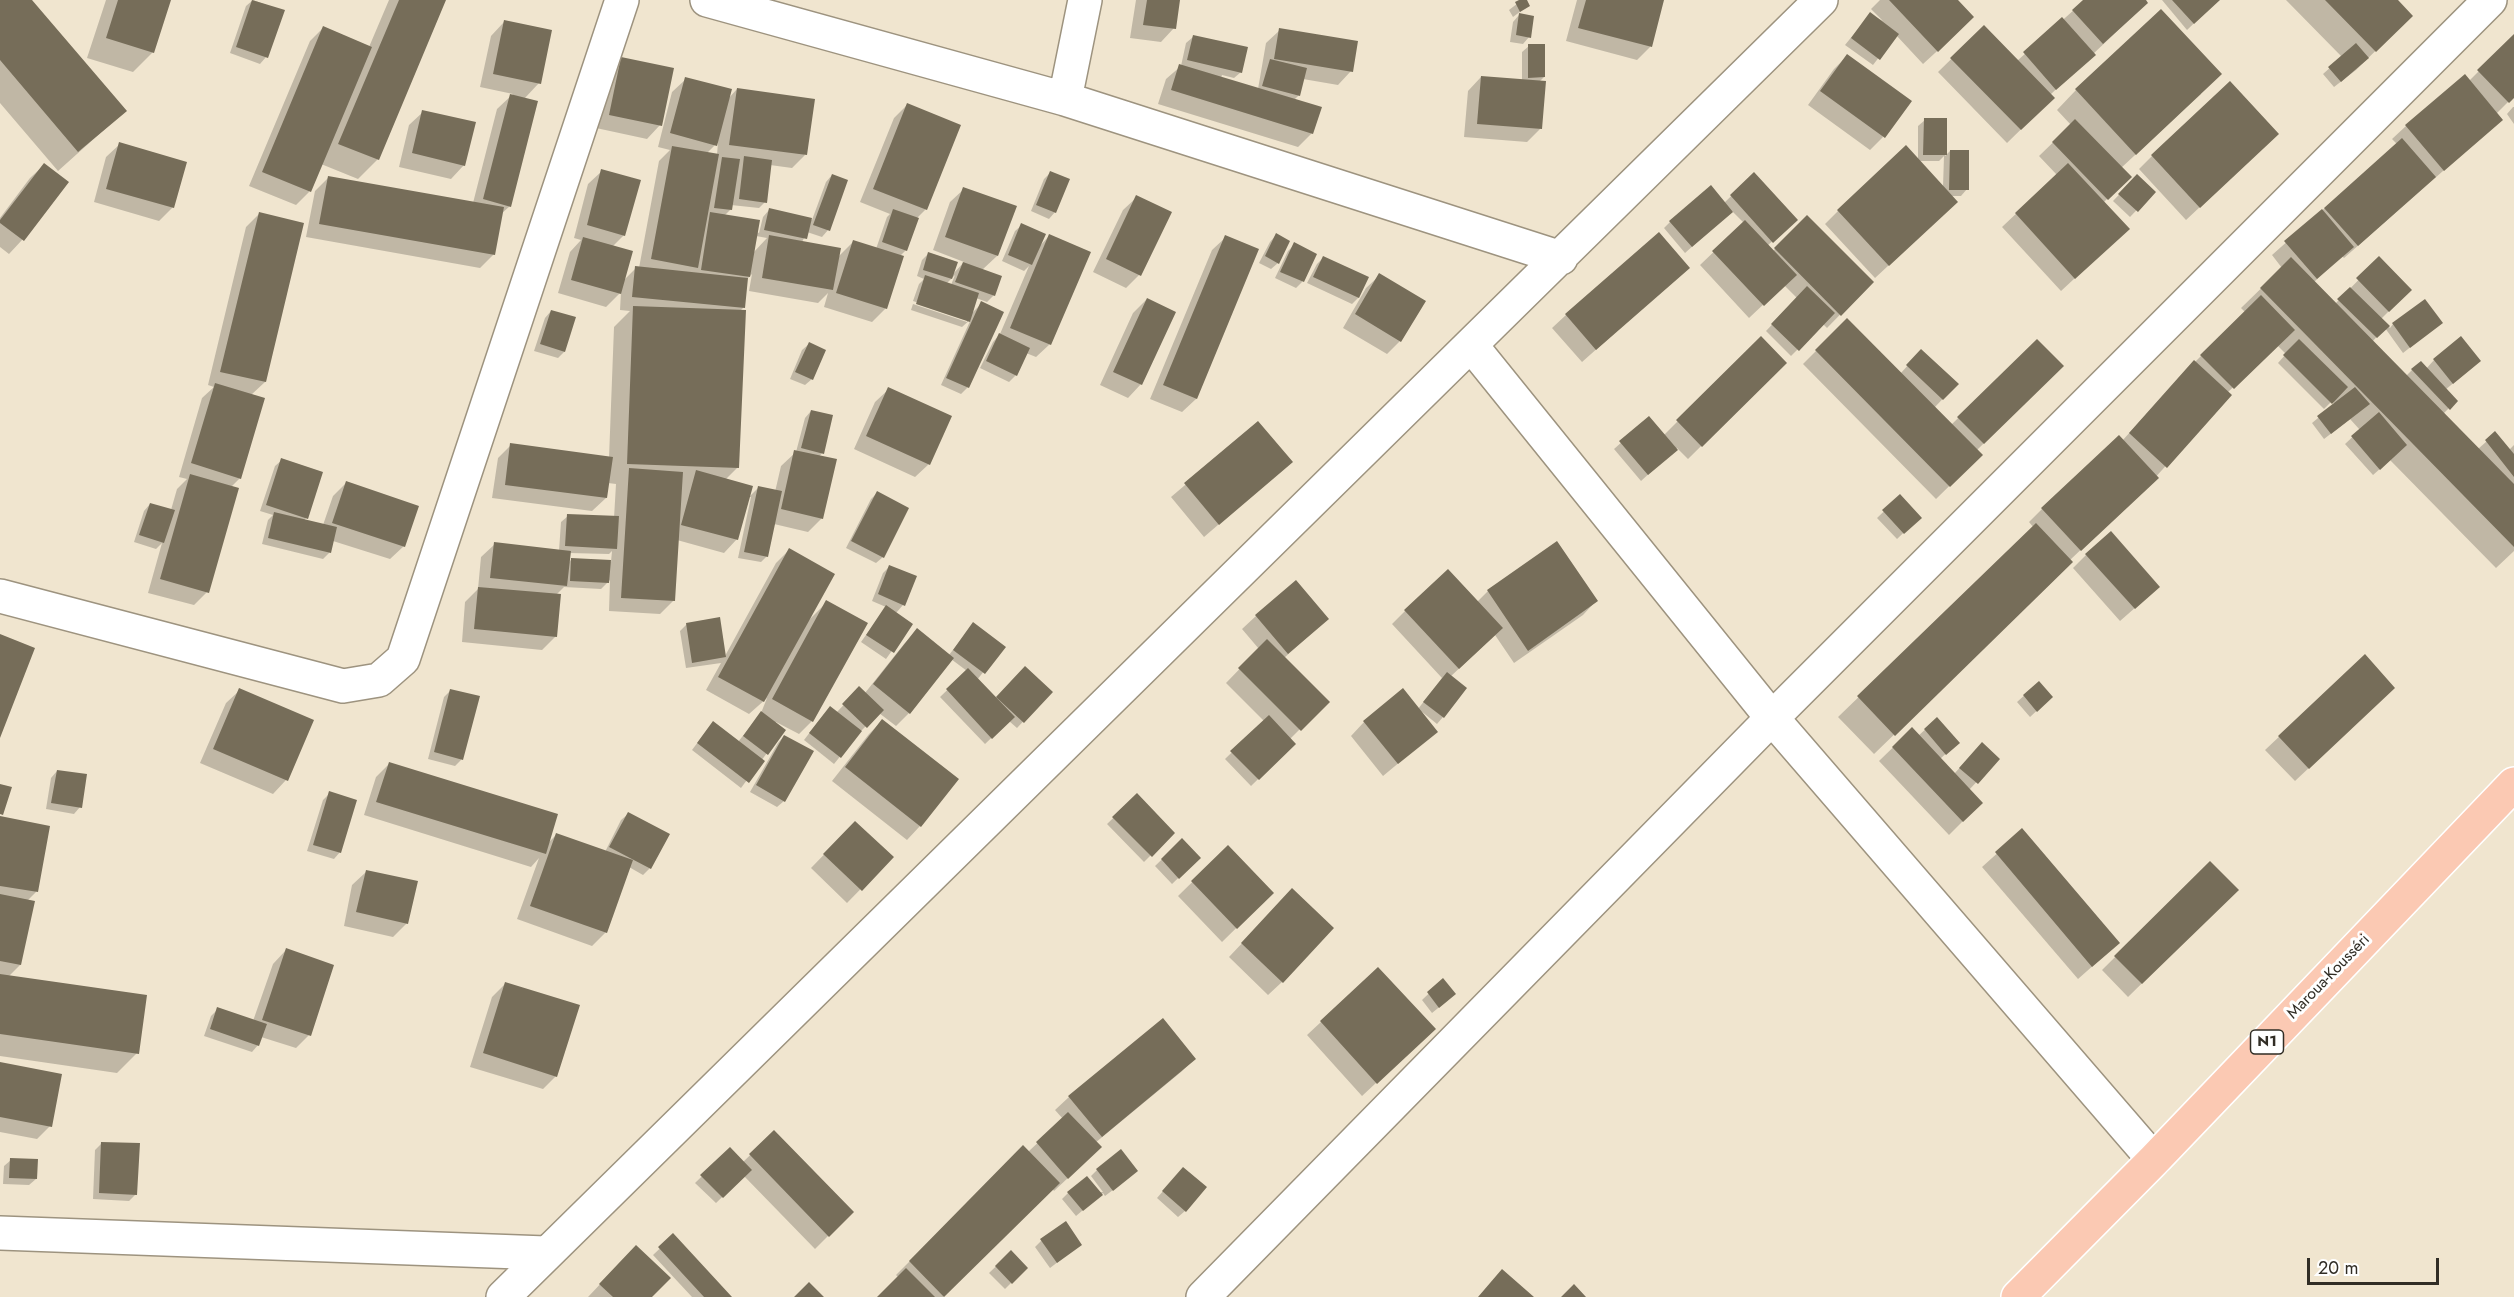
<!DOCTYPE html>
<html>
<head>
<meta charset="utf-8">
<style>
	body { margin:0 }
	#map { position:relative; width:2514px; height:1297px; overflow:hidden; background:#f0e5cf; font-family:Jost,sans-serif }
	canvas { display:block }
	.scale { position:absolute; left:2307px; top:1258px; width:132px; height:27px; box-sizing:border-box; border:3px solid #312d25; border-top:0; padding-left:8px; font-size:18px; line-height:21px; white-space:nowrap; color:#312d25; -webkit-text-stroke:4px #fff; paint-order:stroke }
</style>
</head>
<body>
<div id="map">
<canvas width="2514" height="1297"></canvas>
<div class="scale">20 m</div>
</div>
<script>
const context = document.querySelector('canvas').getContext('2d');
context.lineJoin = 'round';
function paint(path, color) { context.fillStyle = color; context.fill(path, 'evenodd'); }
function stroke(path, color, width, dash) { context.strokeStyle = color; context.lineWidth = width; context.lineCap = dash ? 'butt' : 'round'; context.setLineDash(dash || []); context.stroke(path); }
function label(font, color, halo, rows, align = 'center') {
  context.font = font + ' Jost,sans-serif'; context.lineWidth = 6; context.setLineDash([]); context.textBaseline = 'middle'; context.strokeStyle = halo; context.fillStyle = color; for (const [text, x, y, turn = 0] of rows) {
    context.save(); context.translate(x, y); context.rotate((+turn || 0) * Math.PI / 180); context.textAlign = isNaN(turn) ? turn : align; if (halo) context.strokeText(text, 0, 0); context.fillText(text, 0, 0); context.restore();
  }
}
const shadow = new Path2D(`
	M0,0H30L125,111L58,171L0,103Z
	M106,0H170L153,52L133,72L87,58Z
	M253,0L283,11L266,57L260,64L230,53L246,6Z
	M389,0H445L378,159L358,179L321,164L309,192L296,205L249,186L310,41L323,28L369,47Z
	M1136,0H1179L1174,28L1161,42L1130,38Z
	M1522,0H1526L1529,5L1513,17L1509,10Z
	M1577,0H1663L1650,47L1637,60L1566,41Z
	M1880,0H1956L1959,31L1923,64L1896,35L1873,65L1845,45L1870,14L1883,21L1871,9Z
	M2085,0H2144L2133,16L2050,95L2053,98L2007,143L1938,72L1984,27L2017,61Z
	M2162,0H2218L2187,30Z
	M2286,0H2395L2411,16L2356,70L2334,87L2323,74L2342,57Z
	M1519,15L1529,37L1523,44L1510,42L1513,22Z
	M504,22L539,83L524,99L510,206L501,214L494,254L480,268L306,237L315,191L328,178L473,203L497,109L513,94L480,87L491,36Z
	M1280,30L1351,71L1338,85L1303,79L1299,95L1294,100L1312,133L1298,147L1158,104L1166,79L1181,66L1186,43L1193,37L1241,72L1234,78L1222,75L1221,78L1258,89L1266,43Z
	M2514,36V96L2496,114L2501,120L2344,258L2342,256L2314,282L2335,304L2379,259L2410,290L2381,319L2390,328L2393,324L2441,323L2403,353L2385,328L2372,342L2406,376L2412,370L2426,369L2434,360L2473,367L2445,390L2456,401L2443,414L2478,449L2495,434L2509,450L2514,445V551L2496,568L2390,460L2373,475L2345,444L2360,430L2350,419L2324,439L2312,423L2335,404L2332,401L2324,409L2278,363L2286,354L2277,345L2227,393L2230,395L2143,491L2070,560L2052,582L1874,754L1838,717L2034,528L2029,522L2042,509L2118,437L2122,441L2181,376L2245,312L2241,308L2282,268L2272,255L2397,144L2392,139L2406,126L2464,76L2469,81Z
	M1529,46L1544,77L1539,82L1540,129L1527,142L1464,137L1468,91L1481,77L1522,81V52Z
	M1847,56L1883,137L1870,150L1808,105L1834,69Z
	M622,58L660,125L647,139L596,128L608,72Z
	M686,79L728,99L737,89L805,155L792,168L770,165L765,202L759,208L731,205V209L724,216L759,233L763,217L769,210L812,220L826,182L832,175L828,230L822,237L807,232L802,242L837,258L853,242L876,249L887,217L890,214L860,202L894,118L907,105L926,209L917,218L906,250L900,256L886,308L872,322L824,307L828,293L818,303L749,291L752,274L746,280L743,308L740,311L738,467L725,480L737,539L724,553L677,540L674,600L660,614L609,611L610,580L601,589L564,587L556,595V636L542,650L462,642L465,602L478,589L481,557L495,544L559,551L561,522L568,516L614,518L616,484L608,483L606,498L592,511L492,498L498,458L511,445L609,458L614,327L630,311L620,310L621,292L606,307L558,293L570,252L581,240L574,238L588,184L602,171L624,235L612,247L624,280L636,268H639L659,161L670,150L658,147L672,92ZM718,142L717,155L707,153ZM756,236L767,238L753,253ZM612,551L611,562L572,559L568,563L569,553L609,554Z
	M2076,90L2201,94L2121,168L2129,177L2103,203L2114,242L2061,291L2002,227L2057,175L2039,156L2071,125L2057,110Z
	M2513,107H2514V124L2507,114Z
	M423,112L464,165L451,179L399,167L409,125Z
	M1945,119V156L1950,151L1967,189L1961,196H1951L1943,215L1875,278L1825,224L1838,211L1918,160V126L1925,120ZM1944,156L1943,187L1919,161H1939Z
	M120,144L173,207L159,221L94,202L106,157Z
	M2264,147L2186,220L2139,169L2152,156Z
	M44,165L67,183L22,240L9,254L0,247V218L30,178Z
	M1050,173L1055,212L1049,219L1031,211L1044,179Z
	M1754,174L1796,220L1767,246L1772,252L1807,217L1872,282L1827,328L1823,324L1791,356L1766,331L1797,298L1784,285L1749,318L1700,265L1744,223L1732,211L1685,253L1664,228L1670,222L1724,203Z
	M2137,176L2154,192L2130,217L2113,201Z
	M964,189L997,256L982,270L994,295L987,302L976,298L971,314L982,303L1002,312L968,387L961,394L941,385L971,319L962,327L911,310L913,304L967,322V319L913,301L919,284L924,279L917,276L922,260L928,254L953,274L964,262L933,250L950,202ZM955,275L951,285L946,284Z
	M1137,197L1139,275L1126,288L1093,272L1123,210Z
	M259,214L265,382L251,395L240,478L231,487L207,592L194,605L148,593L162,543L156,549L134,542L144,511L150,504L171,510L177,489L187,479L179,477L202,398L214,387L208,385L246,227Z
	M1022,225L1039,247L1049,236L1050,344L1036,357L1026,353L1016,375L1009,382L980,368L993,342L1000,334L1029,266L1024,271L1002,261L1015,231Z
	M1276,235L1278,263L1271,269L1259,263L1270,242Z
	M1226,237L1257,250L1196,399L1182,412L1150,399L1212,250Z
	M1295,244L1315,254L1302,282L1296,288L1275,278L1288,251Z
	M1323,258L1359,297L1352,304L1307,283L1317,264Z
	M1688,268L1582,362L1552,328L1566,315Z
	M1380,275L1400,341L1387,354L1343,328L1366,288Z
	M1147,299L1141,384L1128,398L1100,385L1133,313Z
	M551,311L564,352L558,358L534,351L545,318Z
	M1847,320L1900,374L1921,351L1957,384L1934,408L1951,425L2037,341L2062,366L1976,451L1981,455L1936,499L1803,364Z
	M1761,338L1785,363L1688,459L1677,448L1641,481L1614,449L1649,418L1664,435Z
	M809,344L812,379L805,385L790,379L802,350Z
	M889,389L929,464L915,477L854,449L875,402Z
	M811,411L822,453L819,457L822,518L808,532L774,524L767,556L761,562L738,558L751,497H749L758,488L775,492L781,466L796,452L805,418Z
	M1258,423L1291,462L1204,537L1171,497Z
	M282,460L306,518L304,521L323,525L333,496L347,482L404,546L390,559L333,541L330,552L323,559L262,544L268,520L273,515L260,511L275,466Z
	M877,493L883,557L876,563L846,548L871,499Z
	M1900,496L1920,517L1897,539L1877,518Z
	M1556,543L1596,601L1583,615L1514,663L1495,635L1450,677L1465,689L1443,717L1437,724L1421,711L1436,732L1383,776L1351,736L1364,722L1418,709L1442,678L1392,624L1405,611L1477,602L1488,591Z
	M789,550L809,620L827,602L812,721L799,734L776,722L775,723L784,730L741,788L692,750L707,730L738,742L761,713L767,698L749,714L706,690L721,663L686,668L680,631L687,624L725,656L776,563Z
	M2086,555L2144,600L2120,621L2073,568Z
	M890,566L915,577L903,605L896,613L911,624L886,659L861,642L886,607L872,601L883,573Z
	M1256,616L1313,632L1284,658L1327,702L1290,739L1294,744L1251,786L1225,759L1264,721L1226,683L1259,649L1242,629Z
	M973,624L1003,647L977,680L996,699L1025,668L1051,692L1017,728L1009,721L985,744L940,697L967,671L951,659L909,713L896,726L879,713L859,733L834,764L804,740L824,714L836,713L859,689L865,693L904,644L917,630L949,655Z
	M2365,656L2380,701L2295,781L2265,750Z
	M2038,683L2045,703L2030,717L2017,702Z
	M240,690L312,721L286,780L273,794L200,763L226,703Z
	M451,690L461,760L455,766L428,759L444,697Z
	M1937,719L1951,749L1940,759L1954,774L1975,751L1998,759L1969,790L1981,803L1949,835L1879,761L1912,729L1918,736Z
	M882,721L920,826L907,840L832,781L869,734Z
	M784,736V801L777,807L750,792L778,743Z
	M389,764L547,844L556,835L605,852L621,820L628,814L668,835L650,868L643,875L629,867L606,932L592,946L517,919L539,858L531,867L364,815L376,777Z
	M57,771L80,807L74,814L46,809L51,778Z
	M330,793L340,852L334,859L307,851L323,800Z
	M1137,795L1173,833L1144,862L1107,824Z
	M0,818L36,892L27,901L20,965L8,977L137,1053L117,1073L0,1056Z
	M2022,831L2104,956L2078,979L1982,867Z
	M842,836L892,857L847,903L811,868Z
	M1182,840L1199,858L1172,884L1155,866Z
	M1228,847L1272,893L1222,942L1178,896Z
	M2210,863L2237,890L2128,997L2102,970Z
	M366,872L407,923L393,937L344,926L352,885Z
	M1279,904L1282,982L1268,995L1229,957Z
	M286,950L309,1035L296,1048L261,1037L258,1045L252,1052L204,1036L211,1016L218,1009L253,1021L273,964Z
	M1378,969L1420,1042L1362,1096L1307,1035Z
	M1443,980L1448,1000L1432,1013L1422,1000Z
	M505,984L556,1076L543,1089L470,1067L492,997Z
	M1163,1020L1194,1059L1181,1072L1095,1143L1086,1161L1054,1191L1052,1188L943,1297H879L898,1277L896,1275L1023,1148L1028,1152L1063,1119L1055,1110L1069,1097Z
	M0,1064L50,1126L37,1139L0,1132Z
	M774,1132L852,1212L815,1249L744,1176L716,1203L695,1183L730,1149L743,1162Z
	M101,1144L136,1194L129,1201L93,1199L95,1150Z
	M11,1160L36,1179L29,1185L3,1184L4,1166Z
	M1097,1170L1130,1177L1105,1196L1103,1193L1076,1216L1062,1199L1068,1193L1103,1192L1091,1176Z
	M1177,1175L1185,1211L1178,1217L1157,1198Z
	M673,1236L730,1297H692L653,1255Z
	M1041,1241L1080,1245L1050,1268L1035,1247Z
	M1011,1252L1026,1268L1005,1289L989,1273Z
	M623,1260L650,1297H588Z`);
const building = new Path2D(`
	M0,0H32L127,111L78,152L0,60Z
	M118,0H171L154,53L106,38Z
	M252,0L285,10L268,58L236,47Z
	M399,0H446L379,160L338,144Z
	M1147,0H1180L1176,29L1143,25Z
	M1519,0H1527L1530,6L1520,12L1515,2Z
	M1586,0H1664L1652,47L1578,28Z
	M1889,0H1958L1974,17L1938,52Z
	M2083,0H2146L2148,3L2103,44L2072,10Z
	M2172,0H2220L2194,24Z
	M2325,0H2398L2413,16L2376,52Z
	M2161,9L2222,74L2136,155L2075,89Z
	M1870,12L1899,34L1880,60L1851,38Z
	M1519,13L1534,16L1531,38L1516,35Z
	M2062,17L2096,55L2056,90L2023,52Z
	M504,20L552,30L541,84L493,74Z
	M1984,25L2055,98L2021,130L1950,58Z
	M323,26L372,47L311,192L262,172Z
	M1279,28L1358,41L1353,72L1274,59Z
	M2514,34V98L2509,103L2477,70Z
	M1193,35L1248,47L1242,73L1187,60Z
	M2356,43L2369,58L2341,82L2328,67Z
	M1528,44H1545V77L1528,78Z
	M1847,54L1912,101L1885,138L1820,91Z
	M621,57L674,68L662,126L609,115Z
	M1270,59L1307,68L1300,96L1262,86Z
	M1179,64L1322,107L1313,134L1171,90Z
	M2465,74L2503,120L2444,171L2405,125Z
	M1481,76L1546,81L1542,129L1477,124Z
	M685,77L732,89L717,146L670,133Z
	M2230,81L2279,134L2200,208L2151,155Z
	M737,88L815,99L807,155L729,145Z
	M510,94L538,101L511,207L483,199Z
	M907,103L961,125L927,210L873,189Z
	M422,110L476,122L465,166L412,153Z
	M1924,118H1947V155H1923Z
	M2075,119L2132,177L2108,200L2052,142Z
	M2402,138L2436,177L2358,246L2324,208Z
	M119,142L187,162L174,208L106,189Z
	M1906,145L1958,202L1889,266L1837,210Z
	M672,146L719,154L698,268L651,259Z
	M1950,150H1969V190H1949Z
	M744,156L772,160L767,203L739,199Z
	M722,157L740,159L732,210L714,208Z
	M44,163L69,182L24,241L0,223V220Z
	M2068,163L2130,229L2075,279L2015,213Z
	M601,169L641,180L625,236L587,225Z
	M1050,171L1070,179L1056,213L1036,205Z
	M1754,172L1798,220L1773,243L1730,195Z
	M832,174L848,180L830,231L813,225Z
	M2137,174L2156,192L2138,212L2118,194Z
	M328,176L504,207L495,255L319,224Z
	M1711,185L1733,212L1692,247L1669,221Z
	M963,187L1017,206L998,256L945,237Z
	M1136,195L1172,212L1141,276L1106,259Z
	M769,208L812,218L807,239L764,230Z
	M893,209L919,218L907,251L882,242Z
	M2322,209L2354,247L2317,279L2284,241Z
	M259,212L304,223L266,382L220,372Z
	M710,212L760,220L750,277L701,270Z
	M1807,215L1874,282L1841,316L1774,248Z
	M1745,220L1797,275L1764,306L1712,251Z
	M1021,223L1046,234L1032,265L1008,255Z
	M1659,232L1690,268L1596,350L1565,314Z
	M1276,233L1290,241L1279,264L1265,256Z
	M1049,234L1091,252L1051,345L1010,328Z
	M769,235L841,248L833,290L762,278Z
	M1225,235L1259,249L1197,399L1163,385Z
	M583,237L633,251L621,294L571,280Z
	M853,240L904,256L887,309L836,293Z
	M1294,242L1317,254L1304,282L1280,272Z
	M928,252L958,262L952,279L923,270Z
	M1323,256L1369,277L1359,298L1313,277Z
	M2379,256L2412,290L2389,312L2356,278Z
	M2291,257L2514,484V547L2260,288Z
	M963,262L1002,276L995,296L955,282Z
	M635,266L748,278L745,308L632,297Z
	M1379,273L1426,301L1401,342L1355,314Z
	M925,275L979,293L970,322L916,304Z
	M1807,286L1835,313L1799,351L1771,324Z
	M2350,287L2390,326L2377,338L2337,299Z
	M2261,295L2295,330L2234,389L2200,355Z
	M1147,298L1176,312L1142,385L1113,372Z
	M2425,299L2443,323L2410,348L2392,323Z
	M981,301L1004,312L969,388L946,378Z
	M633,306L746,310L739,468L627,464Z
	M551,310L576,317L565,352L540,344Z
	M1847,318L1983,455L1950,487L1815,350Z
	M999,333L1030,348L1017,376L986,361Z
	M1761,336L1787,363L1702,447L1676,420Z
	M2461,336L2481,361L2453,384L2433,359Z
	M2037,339L2064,366L1984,444L1957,417Z
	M2299,339L2348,387L2332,404L2283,355Z
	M809,342L826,350L813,380L795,372Z
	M1921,349L1959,384L1943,400L1906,365Z
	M2194,360L2232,395L2167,468L2129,433Z
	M2421,361L2458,401L2450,410L2411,369Z
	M215,383L265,398L241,479L191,463Z
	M888,387L952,416L930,465L866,436Z
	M2355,387L2370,404L2331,434L2317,416Z
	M811,410L833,415L824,454L801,448Z
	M2379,412L2407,445L2380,470L2351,436Z
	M1649,416L1678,450L1648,475L1619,441Z
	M1258,421L1293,462L1219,525L1184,483Z
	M2495,431L2514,454V477L2485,440Z
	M2119,435L2159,478L2081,551L2041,508Z
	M510,443L613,457L607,498L505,485Z
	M794,450L837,459L823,519L781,509Z
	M281,458L323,472L308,519L266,505Z
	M629,468L683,472L675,601L621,598Z
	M696,470L753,486L738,540L681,525Z
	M190,474L239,488L209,593L160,579Z
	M346,481L419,506L405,547L332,523Z
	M758,486L782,491L768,557L744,552Z
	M877,491L909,508L884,558L851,541Z
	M1900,494L1922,518L1904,534L1882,510Z
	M150,503L175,510L164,543L139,535Z
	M274,512L337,527L331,553L268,538Z
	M567,514L619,516L617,549L565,546Z
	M2036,523L2073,562L1895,736L1857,696Z
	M2111,531L2160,587L2135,609L2085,554Z
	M1557,541L1598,601L1528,651L1487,590Z
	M494,542L571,551L567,586L490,578Z
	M789,548L835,574L764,702L718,677Z
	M571,558L611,560L609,583L570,581Z
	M889,565L917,576L905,606L878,594Z
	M1448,569L1503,628L1459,669L1404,610Z
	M1296,580L1329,619L1288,654L1255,615Z
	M478,587L561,594L557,637L474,629Z
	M826,600L868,623L813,722L772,699Z
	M886,605L913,624L894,653L866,635Z
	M720,617L726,657L692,663L686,623Z
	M973,622L1006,647L985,674L953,650Z
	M917,628L954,658L910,714L873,684Z
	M0,634L35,648L0,738Z
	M1267,639L1330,702L1301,731L1238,668Z
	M2365,654L2395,688L2309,769L2278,736Z
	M1025,666L1053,692L1024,723L996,697Z
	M968,668L1015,717L992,739L946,689Z
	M1447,672L1467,688L1444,718L1423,702Z
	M2039,681L2053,697L2037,712L2023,695Z
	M859,686L884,710L867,728L842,704Z
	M239,688L314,720L288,781L213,749Z
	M1403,688L1438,732L1398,764L1363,721Z
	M450,689L480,696L463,760L434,752Z
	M830,706L862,731L841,758L809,733Z
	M761,711L786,730L768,755L743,736Z
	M1269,715L1296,744L1259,780L1230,751Z
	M1937,717L1960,743L1946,755L1924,729Z
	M882,719L959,779L921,827L845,767Z
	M713,721L765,761L749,783L697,743Z
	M1912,727L1983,803L1963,822L1892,747Z
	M784,735L814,751L785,802L756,785Z
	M1982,742L2000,759L1978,784L1959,768Z
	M389,762L558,814L546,854L376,802Z
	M57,770L87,774L82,808L51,803Z
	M0,784L12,787L3,815L0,814Z
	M329,791L357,800L341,853L313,845Z
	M1137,793L1175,833L1152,857L1112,817Z
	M628,812L670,834L651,869L609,847Z
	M0,816L50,826L38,892L0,886Z
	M855,821L894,857L862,891L823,854Z
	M2022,828L2120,943L2092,967L1995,852Z
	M556,833L633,860L607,933L530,906Z
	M1182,838L1201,858L1179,879L1161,859Z
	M1228,845L1274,893L1237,929L1191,881Z
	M2210,861L2239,890L2142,984L2114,956Z
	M366,870L418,881L408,924L356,912Z
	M1292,888L1334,928L1283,983L1241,943Z
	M0,894L35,901L21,965L0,961Z
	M286,948L334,965L311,1036L262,1020Z
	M1378,967L1436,1029L1377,1084L1320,1021Z
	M0,974L147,995L139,1054L0,1034Z
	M1443,978L1456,994L1439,1008L1427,992Z
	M505,982L580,1005L557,1077L483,1053Z
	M217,1007L267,1024L259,1046L210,1029Z
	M1163,1018L1196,1059L1102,1137L1068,1096Z
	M0,1062L62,1074L52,1127L0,1117Z
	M1068,1112L1102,1147L1068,1179L1036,1142Z
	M774,1130L854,1212L829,1237L749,1154Z
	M101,1142L140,1143L137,1195L99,1193Z
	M1023,1145L1060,1183L944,1297L909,1261Z
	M730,1147L752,1170L723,1198L700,1175Z
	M1121,1149L1138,1171L1113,1191L1096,1169Z
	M10,1158L38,1159L37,1179L9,1178Z
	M1183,1167L1207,1187L1186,1212L1162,1191Z
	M1087,1176L1103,1195L1083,1211L1067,1192Z
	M1066,1221L1082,1245L1057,1263L1040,1239Z
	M673,1233L732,1297H704L658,1247Z
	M636,1245L671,1278L652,1297H613L599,1284Z
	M1011,1250L1028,1268L1012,1284L995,1266Z
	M906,1268L935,1297H877Z
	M1502,1269L1534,1297H1478Z
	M809,1282L824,1297H794Z
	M1574,1284L1586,1297H1561Z`);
const minor = new Path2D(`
	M707,0L1065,99L1085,0
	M1065,99L1561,258
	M1471,345L1772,718L2154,1160
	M0,596L343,686L379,680L403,659L622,0
	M0,1233L546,1253
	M503,1297L1821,0
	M1203,1297L1772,718L2490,0`);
const highway = new Path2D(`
	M2018,1297L2154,1160L2514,784`);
const shields = [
	[2267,1042,33]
];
const shieldNames = [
	["N1",2267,1042]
];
const streetNames = [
	["Maroua-Kousséri",2329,977,-46]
];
paint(shadow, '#0003');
paint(building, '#766d59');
stroke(minor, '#9d937f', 36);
stroke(highway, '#fff', 36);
stroke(minor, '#fff', 33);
stroke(highway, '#fbc9b3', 33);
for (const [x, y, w] of shields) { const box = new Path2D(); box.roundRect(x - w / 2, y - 12, w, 24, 4.5); context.fillStyle = '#fff'; context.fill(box); stroke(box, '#312d25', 1.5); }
label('bold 15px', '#312d25', null, shieldNames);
label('16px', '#312d25', '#fff', streetNames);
</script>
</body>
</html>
